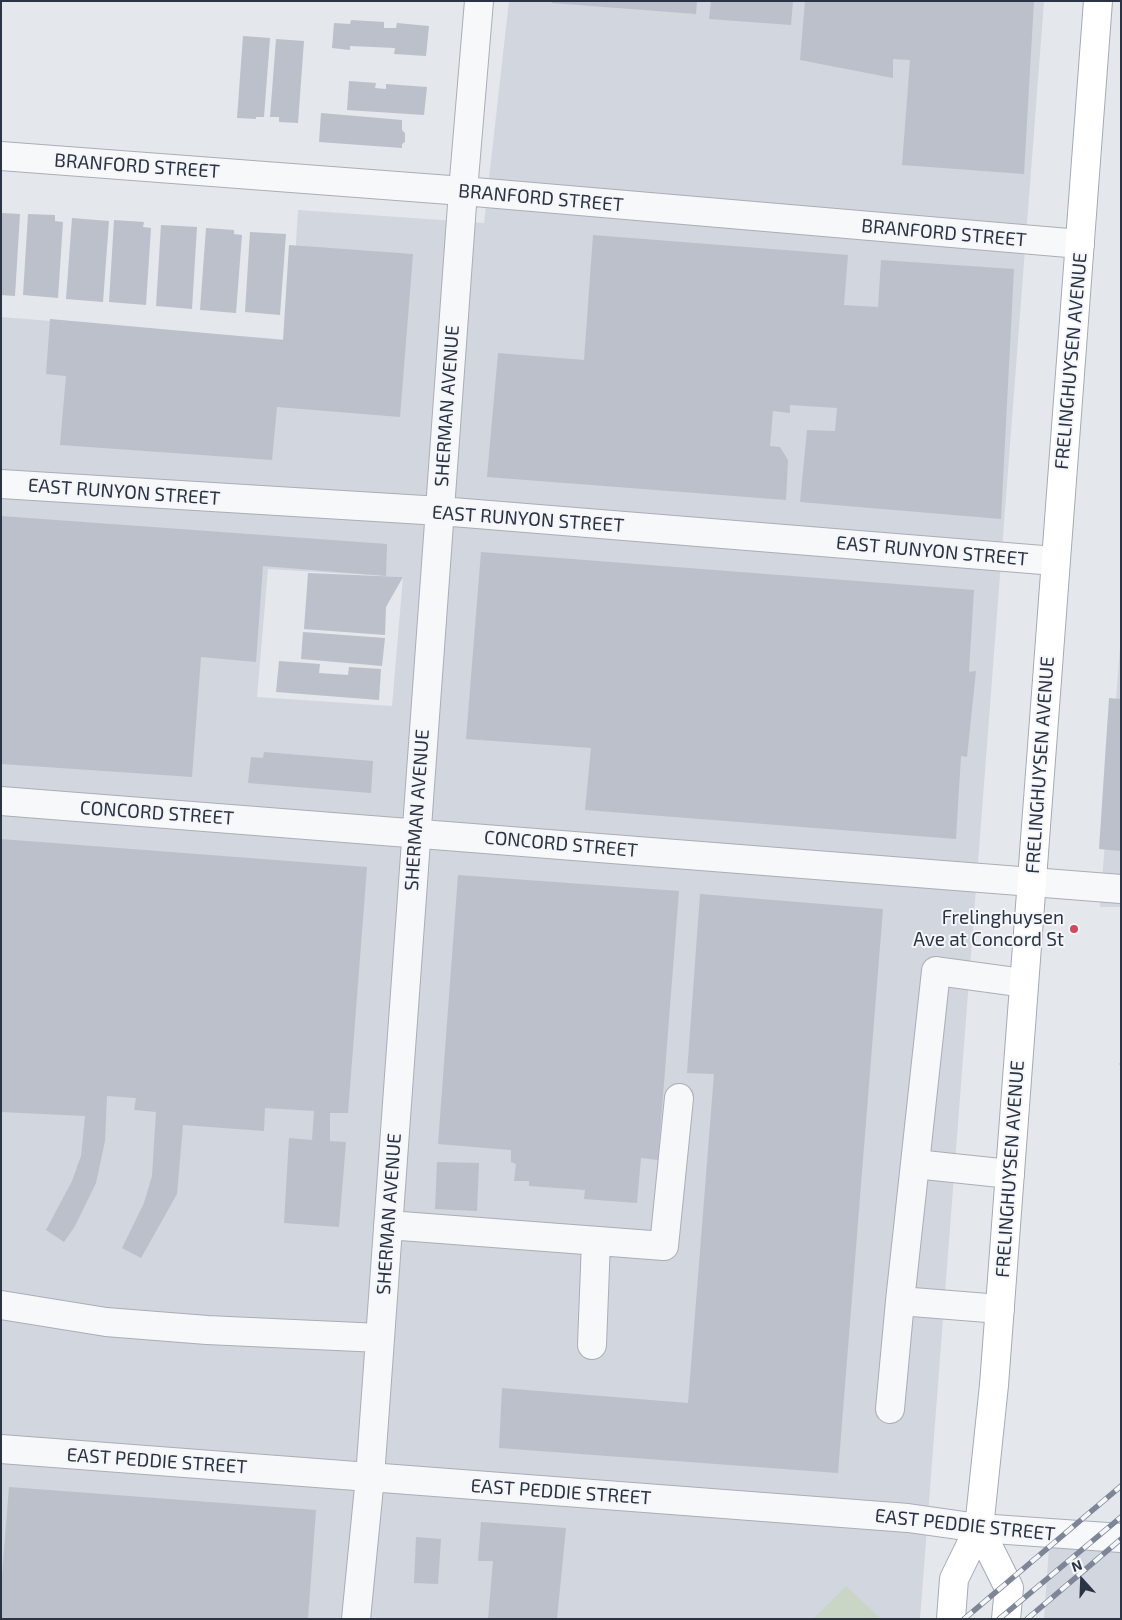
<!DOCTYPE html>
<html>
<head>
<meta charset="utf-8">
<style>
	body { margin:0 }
	#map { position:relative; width:1122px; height:1620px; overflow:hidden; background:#e4e7ec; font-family:"Exo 2",sans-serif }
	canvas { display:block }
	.frame { position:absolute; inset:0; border:2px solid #2b3445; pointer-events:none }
	.north { position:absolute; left:1057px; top:1555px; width:50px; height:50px; -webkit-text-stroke:4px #f4f6f9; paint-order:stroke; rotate:340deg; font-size:14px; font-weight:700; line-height:20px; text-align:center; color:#2b3445 }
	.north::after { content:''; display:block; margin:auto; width:18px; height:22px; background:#2b3445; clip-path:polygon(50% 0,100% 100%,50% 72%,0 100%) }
</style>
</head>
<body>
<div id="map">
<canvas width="1122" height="1620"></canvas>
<div class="frame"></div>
<div class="north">N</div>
</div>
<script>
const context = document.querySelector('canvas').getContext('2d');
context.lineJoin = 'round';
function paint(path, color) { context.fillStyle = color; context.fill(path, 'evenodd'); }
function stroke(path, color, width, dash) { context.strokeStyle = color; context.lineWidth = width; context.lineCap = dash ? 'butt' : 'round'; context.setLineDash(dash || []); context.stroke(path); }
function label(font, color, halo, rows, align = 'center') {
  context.font = font + ' "Exo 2",sans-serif'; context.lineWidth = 4; context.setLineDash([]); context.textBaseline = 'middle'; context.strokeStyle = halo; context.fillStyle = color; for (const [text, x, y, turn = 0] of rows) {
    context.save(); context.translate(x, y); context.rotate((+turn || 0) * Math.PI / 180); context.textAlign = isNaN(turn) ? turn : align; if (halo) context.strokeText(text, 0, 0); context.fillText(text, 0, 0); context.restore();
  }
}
const built = new Path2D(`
	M509,1H1044L920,1619H1V317L290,340L298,210L484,223ZM268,569L403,577L392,706L257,697Z
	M1121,634V907H1100Z
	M1051,1519L1121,1523V1619H1044Z`);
const green = new Path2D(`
	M846,1586L881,1619H813Z`);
const building = new Path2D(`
	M552,1H697L696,14L552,3Z
	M711,1H793L791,25L709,19Z
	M805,1H1034L1024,174L902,165L910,60L893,59V78L800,60Z
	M351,20L384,22V28H396L397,23L429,26L426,56L394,54L395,48L350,46V50L332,48L334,23L350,24Z
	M243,36L270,38L264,117H256V119L237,118Z
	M276,39L304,41L298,123L279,122V117H270Z
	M349,81L376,83L375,88L386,89V84L427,87L424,115L347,110Z
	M321,113L402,120V130L405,133V142L402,144V148L319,142Z
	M1,213L20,214L15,296L1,295Z
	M28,214L55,215V221L63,222L58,298L23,295Z
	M72,218L109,221L103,302L66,299Z
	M114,220L144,222L143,227L151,228L146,305L109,302Z
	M161,225L197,227L192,309L156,306Z
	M206,228L234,230V234L242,235L236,313L200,310Z
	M250,232L286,234L280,315L245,312Z
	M593,235L848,255L844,305L878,307L881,260L1014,269L1001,519L800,502L807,430L835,431L837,408L790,405V413L773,411L770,446L780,447L788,460L786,500L487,477L498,353L584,360Z
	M289,245L413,254L400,417L277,407L272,460L60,445L66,376L46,374L50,319L283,340Z
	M1,516L387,544L386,576L263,566L256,662L201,657L192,777L1,764Z
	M481,552L974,590L969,672L976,671L967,757L961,756L956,839L585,810L591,748L466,739Z
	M308,573L403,577L386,607L385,635L304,629Z
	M303,632L385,638L382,666L301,659Z
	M279,661L320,664L319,673L348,675L349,667L381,669L379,700L276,692Z
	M1109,698L1121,699V851L1099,849Z
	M264,752L373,761L371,793L248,783L251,757L263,758Z
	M1,839L367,867L348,1113H330V1141L346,1142L339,1227L284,1223L289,1138L312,1140L314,1111L265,1108L264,1131L183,1125L177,1194L141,1258L122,1248L144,1203L152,1176L156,1112L134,1110L136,1098L107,1096L105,1141L96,1183L75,1226L64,1242L46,1230L72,1181L81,1156L85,1116L1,1112Z
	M458,875L679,891L658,1160L641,1158L637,1203L584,1199L585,1190L529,1186V1181H514L516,1164L511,1162V1150L438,1144Z
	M700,894L883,909L838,1473L499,1448L502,1388L688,1403L714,1074L687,1073Z
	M437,1162L479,1163L477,1211L435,1209Z
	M9,1487L316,1510L308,1619H1V1587Z
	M481,1522L566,1528L557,1619H488L493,1561H478Z
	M416,1537L441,1539L438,1584L414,1583Z`);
const path = new Path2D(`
	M1120,1065L1121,1064`);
const minor = new Path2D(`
	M1,156L463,191L1080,244
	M1,484L440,511L1055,561
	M1,801L1121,889
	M915,1164L1010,1174
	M388,1225L664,1246L679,1098
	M900,1301L936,971L1024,983
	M1,1305L106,1322L207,1330L380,1338
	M592,1345L596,1241
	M890,1409L900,1301L1000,1309
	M1,1449L908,1518L979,1528L1121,1538
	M356,1619L370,1477L463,191L479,1`);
const major = new Path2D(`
	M979,1528L1009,1588L1006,1619
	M951,1619L954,1579L979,1528L994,1385L1098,1`);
const rail = new Path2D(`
	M964,1619L1121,1486
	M999,1619L1121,1517
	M1027,1619L1121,1539`);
const markers = [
	[1074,929,5,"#d1495b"]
];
const streetNames = [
	["BRANFORD STREET",137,166,4],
	["BRANFORD STREET",541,198,5],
	["BRANFORD STREET",944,233,5],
	["FRELINGHUYSEN AVENUE",1071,361,-85],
	["SHERMAN AVENUE",447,406,-86],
	["EAST RUNYON STREET",124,492,4],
	["EAST RUNYON STREET",528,519,4],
	["EAST RUNYON STREET",932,551,5],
	["FRELINGHUYSEN AVENUE",1040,765,-86],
	["SHERMAN AVENUE",417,810,-86],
	["CONCORD STREET",157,813,4],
	["CONCORD STREET",561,844,5],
	["FRELINGHUYSEN AVENUE",1010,1169,-86],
	["SHERMAN AVENUE",389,1214,-86],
	["EAST PEDDIE STREET",157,1461,4],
	["EAST PEDDIE STREET",561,1492,4],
	["EAST PEDDIE STREET",965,1525,6]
];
const poiNames = [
	["Frelinghuysen",1064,918],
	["Ave at Concord St",1064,940]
];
paint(built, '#d2d6de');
paint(green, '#c9d6c5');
paint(building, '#bbc0ca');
stroke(minor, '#a9aeb7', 30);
stroke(major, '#a3abb8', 30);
stroke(path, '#c2c5cb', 3, [4, 4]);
stroke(minor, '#f7f8fa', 28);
stroke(major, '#fff', 28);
stroke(rail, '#7d8696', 5.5);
stroke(rail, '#f4f6f9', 4, [11]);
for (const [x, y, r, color] of markers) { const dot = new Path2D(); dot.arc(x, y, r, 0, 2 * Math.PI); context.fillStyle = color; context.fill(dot); stroke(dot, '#f4f6f9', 2); }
label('19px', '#2b3445', '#f4f6f9', streetNames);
label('19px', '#2b3445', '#f4f6f9', poiNames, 'right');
</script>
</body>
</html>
